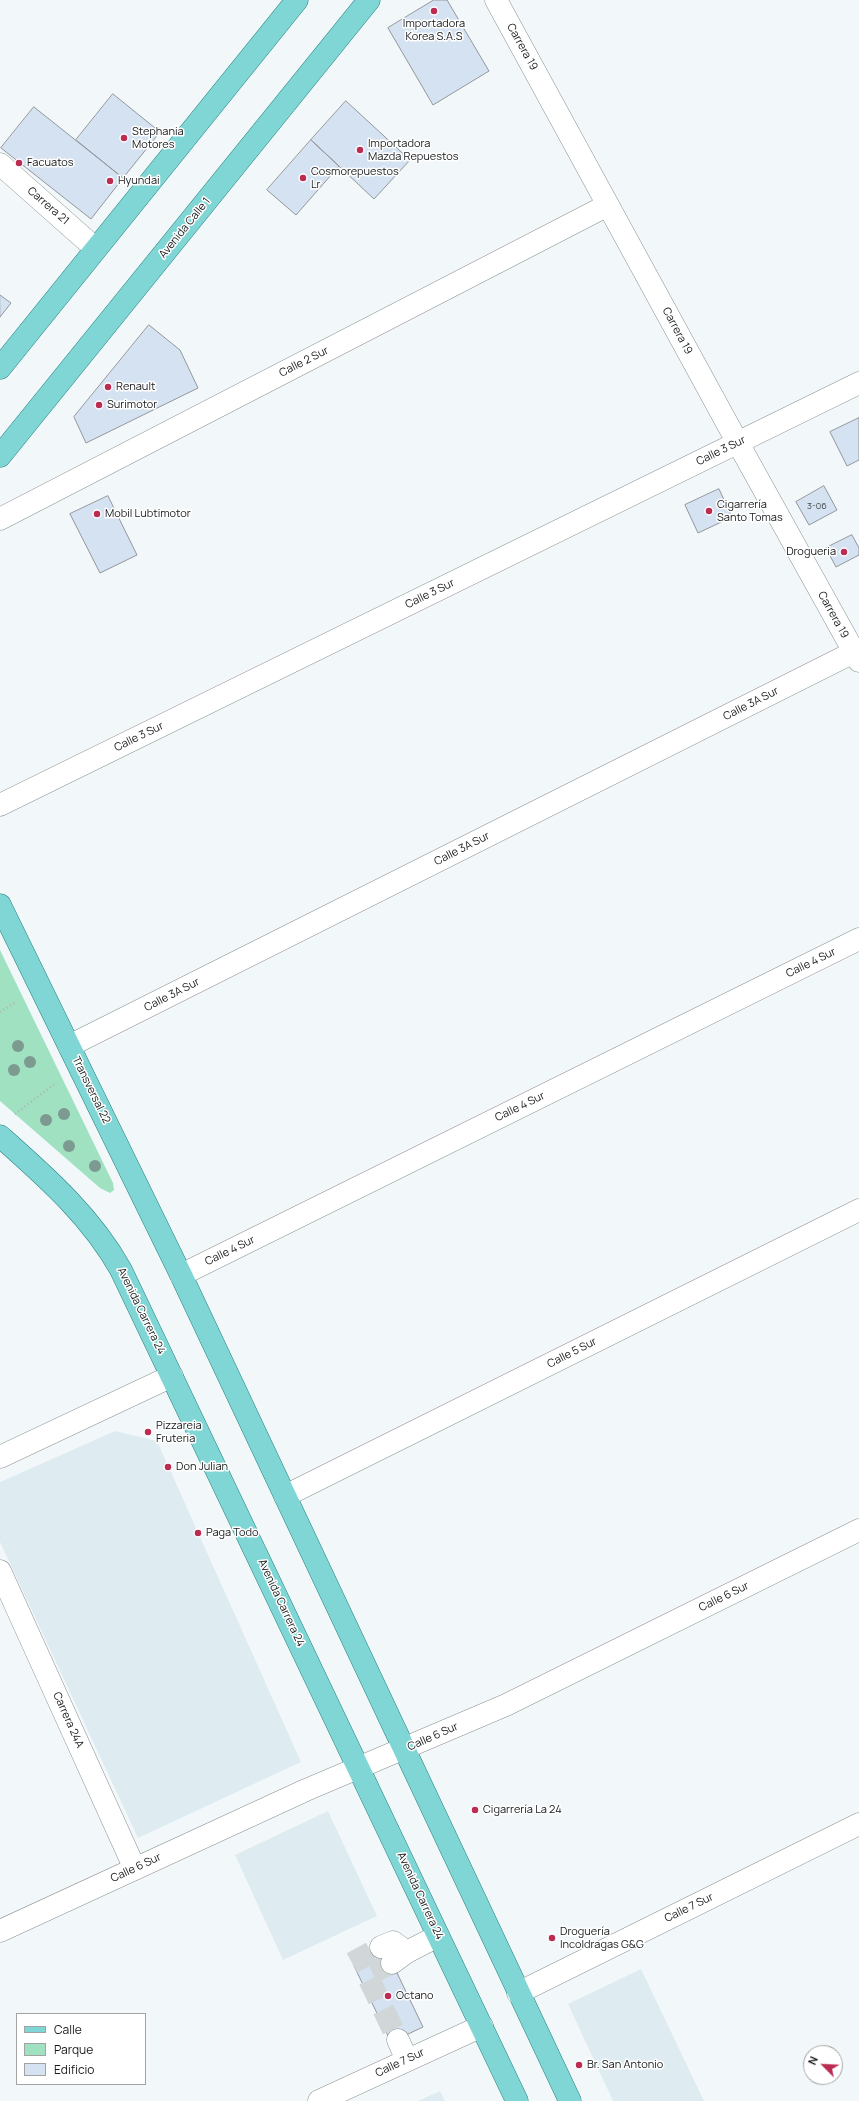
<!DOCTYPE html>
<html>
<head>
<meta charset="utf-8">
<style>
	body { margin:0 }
	#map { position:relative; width:859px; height:2101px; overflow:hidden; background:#f2f8fa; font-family:Manrope,sans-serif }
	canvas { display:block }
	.legend { position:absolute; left:16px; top:2013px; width:130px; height:72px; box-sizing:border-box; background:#fff; border:1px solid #a2a3a3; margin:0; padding:5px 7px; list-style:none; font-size:12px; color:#17191a }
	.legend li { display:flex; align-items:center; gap:8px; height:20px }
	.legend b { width:20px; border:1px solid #a2a3a3 }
	.north { position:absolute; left:803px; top:2045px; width:40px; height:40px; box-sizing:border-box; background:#fff; border:1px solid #a2a3a3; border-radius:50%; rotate:294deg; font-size:11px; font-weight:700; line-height:16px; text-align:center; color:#17191a }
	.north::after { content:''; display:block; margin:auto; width:14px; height:18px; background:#bc2c51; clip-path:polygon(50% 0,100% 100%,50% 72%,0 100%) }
</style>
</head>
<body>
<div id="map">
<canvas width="859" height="2101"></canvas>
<ul class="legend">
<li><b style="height:5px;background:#80d6d5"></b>Calle</li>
<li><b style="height:11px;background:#a0e1c2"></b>Parque</li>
<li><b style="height:11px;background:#d5e2f2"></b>Edificio</li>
</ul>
<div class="north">N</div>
</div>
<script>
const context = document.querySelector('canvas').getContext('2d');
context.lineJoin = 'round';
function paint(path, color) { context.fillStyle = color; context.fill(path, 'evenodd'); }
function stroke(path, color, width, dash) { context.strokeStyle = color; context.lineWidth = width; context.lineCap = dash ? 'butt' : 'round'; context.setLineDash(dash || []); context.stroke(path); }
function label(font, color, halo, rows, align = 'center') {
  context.font = font + ' Manrope,sans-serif'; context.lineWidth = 3; context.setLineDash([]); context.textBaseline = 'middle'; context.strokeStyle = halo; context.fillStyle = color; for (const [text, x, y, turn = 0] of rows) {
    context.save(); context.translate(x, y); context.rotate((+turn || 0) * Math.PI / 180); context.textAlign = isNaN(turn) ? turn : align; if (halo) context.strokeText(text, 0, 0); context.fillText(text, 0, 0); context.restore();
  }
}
const built = new Path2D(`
	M115,1431L157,1441L301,1762L138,1838L0,1542V1482Z
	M328,1811L377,1916L283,1960L235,1855Z
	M641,1969L704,2101H613L568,2004Z
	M440,2091L445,2101H418Z`);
const green = new Path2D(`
	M0,950L113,1183L114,1190L110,1193L100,1188L0,1101Z`);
const building = new Path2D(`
	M434,0H447L489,71L433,105L388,28Z
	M113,94L160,132L123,178L76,140Z
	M346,101L410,160L374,199L311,140Z
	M34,107L123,178L91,219L1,148Z
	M311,140L339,166L296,215L267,190Z
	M0,295L11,303L0,317Z
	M149,325L180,350L198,388L86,443L74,417Z
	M859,418V460L847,466L830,432Z
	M824,486L837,510L809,525L796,502Z
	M719,489L732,517L698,533L685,505Z
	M108,496L137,555L100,573L70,514Z
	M852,535L859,548V555L836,567L826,548Z
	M386,1950L423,2027L391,2042L354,1966Z`);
const minorTunnel = new Path2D(`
	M352,1963L381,1947
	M392,1963L367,1975L398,2040`);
const path = new Path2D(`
	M0,1012L16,1002
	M15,1114L56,1083`);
const minor = new Path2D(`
	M496,0L728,425L859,661
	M0,164L96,249
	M0,519L608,205
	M0,805L859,383
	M69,1046L854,652
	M181,1275L859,939
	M0,1457L172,1376
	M285,1496L859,1210
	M0,1571L135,1869
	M0,1931L306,1790L506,1705L859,1530
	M381,1947L393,1942L407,1952
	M392,1963L407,1952L438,1936
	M518,1993L859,1824
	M398,2040L407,2060
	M319,2101L482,2026`);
const major = new Path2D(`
	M0,368L297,0
	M0,456L369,0
	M0,905L181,1275L570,2101
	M0,1136C45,1176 91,1216 121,1270L517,2101`);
const trees = [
	[18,1046],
	[30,1062],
	[14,1070],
	[64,1114],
	[46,1120],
	[69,1146],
	[95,1166]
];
const markers = [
	[434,11,4,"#bc2c51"],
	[124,138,4,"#bc2c51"],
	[360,150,4,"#bc2c51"],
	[19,163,4,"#bc2c51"],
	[303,178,4,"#bc2c51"],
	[110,181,4,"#bc2c51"],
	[108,387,4,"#bc2c51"],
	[99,405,4,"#bc2c51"],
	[709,511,4,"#bc2c51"],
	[97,514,4,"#bc2c51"],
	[844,552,4,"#bc2c51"],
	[148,1432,4,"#bc2c51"],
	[168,1467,4,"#bc2c51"],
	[198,1533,4,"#bc2c51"],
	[475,1810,4,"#bc2c51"],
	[552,1938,4,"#bc2c51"],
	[388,1996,4,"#bc2c51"],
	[579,2065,4,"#bc2c51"]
];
const numberNames = [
	["3-06",817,506]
];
const poiNames = [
	["Importadora",434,24,"center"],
	["Korea S.A.S",434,37,"center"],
	["Stephania",132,132],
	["Motores",132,145],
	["Importadora",368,144],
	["Mazda Repuestos",368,157],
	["Facuatos",27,163],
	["Cosmorepuestos",311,172],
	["Lr",311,185],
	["Hyundai",118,181],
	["Renault",116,387],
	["Surimotor",107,405],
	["Cigarrería",717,505],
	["Santo Tomas",717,518],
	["Mobil Lubtimotor",105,514],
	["Drogueria",836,552,"right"],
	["Pizzareia",156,1426],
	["Fruteria",156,1439],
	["Don Julian",176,1467],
	["Paga Todo",206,1533],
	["Cigarrería La 24",483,1810],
	["Droguería",560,1932],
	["Incoldragas G&G",560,1945],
	["Octano",396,1996],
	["Br. San Antonio",587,2065]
];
const streetNames = [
	["Carrera 19",522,47,61],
	["Carrera 21",48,206,41],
	["Avenida Calle 1",185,228,-51],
	["Carrera 19",677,331,62],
	["Calle 2 Sur",304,362,-27],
	["Calle 3 Sur",721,451,-26],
	["Calle 3 Sur",430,594,-26],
	["Carrera 19",833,615,61],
	["Calle 3A Sur",751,704,-27],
	["Calle 3 Sur",139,737,-26],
	["Calle 3A Sur",462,849,-27],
	["Calle 4 Sur",811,963,-26],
	["Calle 3A Sur",172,995,-27],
	["Transversal 22",91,1090,64],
	["Calle 4 Sur",520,1107,-26],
	["Calle 4 Sur",230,1251,-26],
	["Avenida Carrera 24",141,1311,64],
	["Calle 5 Sur",572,1353,-27],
	["Calle 6 Sur",724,1597,-26],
	["Avenida Carrera 24",281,1603,65],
	["Carrera 24A",68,1720,66],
	["Calle 6 Sur",433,1737,-24],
	["Calle 6 Sur",136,1868,-25],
	["Avenida Carrera 24",420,1896,65],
	["Calle 7 Sur",689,1908,-26],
	["Calle 7 Sur",400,2063,-25]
];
paint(built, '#deecf2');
paint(green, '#a0e1c2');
paint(building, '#d5e2f2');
stroke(building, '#93969a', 1);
stroke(minorTunnel, '#d1d7d8', 22, [22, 11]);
stroke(minor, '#8b9193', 23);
stroke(major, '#258281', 23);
stroke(path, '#aeb3b5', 2.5, [1, 3]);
stroke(minor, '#fff', 22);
stroke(major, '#80d6d5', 22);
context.fillStyle = '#7c9a90';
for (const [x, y] of trees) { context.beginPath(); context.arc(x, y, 6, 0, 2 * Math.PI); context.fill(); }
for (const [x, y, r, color] of markers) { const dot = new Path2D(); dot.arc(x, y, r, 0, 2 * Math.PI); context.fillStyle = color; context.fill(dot); stroke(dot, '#fff', 1.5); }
label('9px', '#464b50', null, numberNames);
label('11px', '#17191a', '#fff', poiNames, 'left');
label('11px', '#17191a', '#fff', streetNames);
</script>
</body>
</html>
